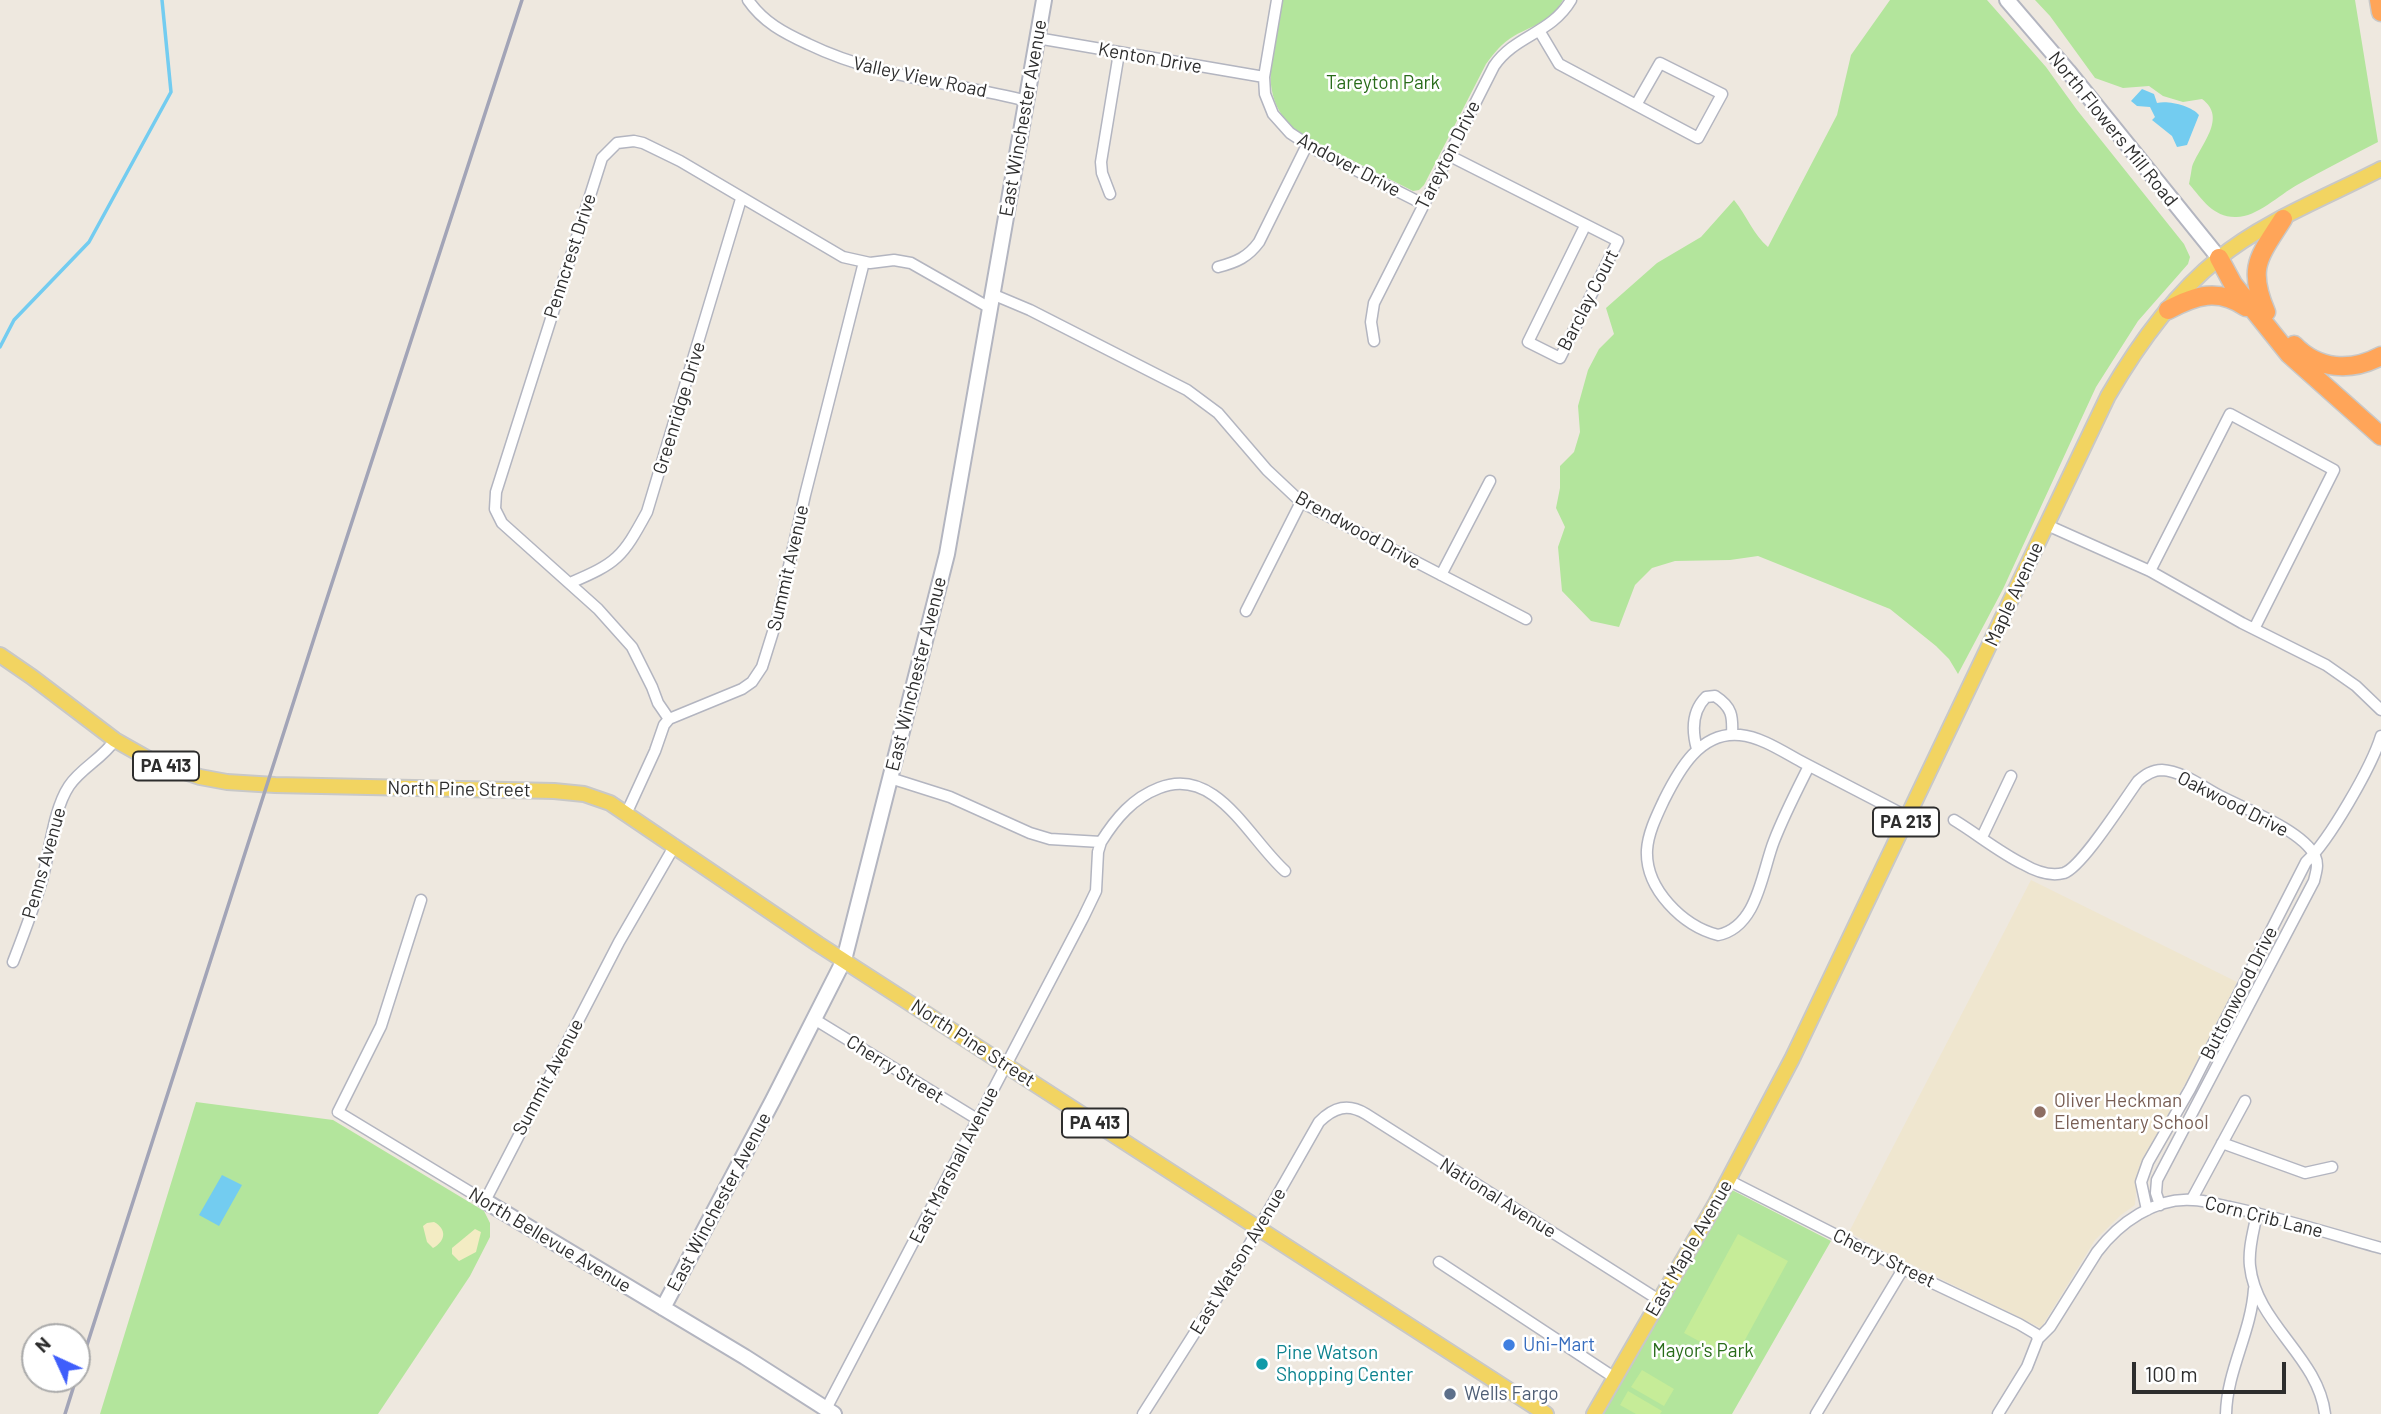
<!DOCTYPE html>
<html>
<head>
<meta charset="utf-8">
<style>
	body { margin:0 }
	#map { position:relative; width:2381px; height:1414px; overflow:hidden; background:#eee8df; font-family:Barlow,sans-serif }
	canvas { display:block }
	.north { position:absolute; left:21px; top:1323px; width:70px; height:70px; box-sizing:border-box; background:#fff; border:2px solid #ababab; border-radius:50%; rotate:315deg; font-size:19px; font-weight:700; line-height:28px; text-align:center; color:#2d2d2d }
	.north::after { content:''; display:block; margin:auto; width:24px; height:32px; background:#3f5efb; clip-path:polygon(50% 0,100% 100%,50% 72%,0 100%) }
	.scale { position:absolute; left:2132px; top:1362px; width:154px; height:32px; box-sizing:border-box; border:4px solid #2d2d2d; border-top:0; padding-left:9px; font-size:21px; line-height:24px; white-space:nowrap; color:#2d2d2d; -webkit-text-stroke:5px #fff; paint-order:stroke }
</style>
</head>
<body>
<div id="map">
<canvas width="2381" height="1414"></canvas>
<div class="north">N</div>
<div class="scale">100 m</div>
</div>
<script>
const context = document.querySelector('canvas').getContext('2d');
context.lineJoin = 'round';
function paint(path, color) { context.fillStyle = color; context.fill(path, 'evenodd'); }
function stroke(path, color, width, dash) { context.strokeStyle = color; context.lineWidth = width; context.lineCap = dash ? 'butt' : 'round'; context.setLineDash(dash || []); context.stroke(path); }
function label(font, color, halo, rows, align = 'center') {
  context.font = font + ' Barlow,sans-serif'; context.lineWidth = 5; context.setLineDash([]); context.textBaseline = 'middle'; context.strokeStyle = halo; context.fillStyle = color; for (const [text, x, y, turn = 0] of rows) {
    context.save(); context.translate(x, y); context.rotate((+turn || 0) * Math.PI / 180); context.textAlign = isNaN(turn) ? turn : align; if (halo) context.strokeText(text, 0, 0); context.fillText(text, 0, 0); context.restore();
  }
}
const education = new Path2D(`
	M2031,880L2237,982L2195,1066L2144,1158L2137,1178L2135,1205L2121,1215L2095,1240L2041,1328L1884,1251L1849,1232Z`);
const green = new Path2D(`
	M1282,0H1563C1550,23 1535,24 1514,36C1502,43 1494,53 1486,64L1424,185L1419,190L1413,191L1302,135C1253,100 1274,50 1282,0Z
	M1890,0H1987L2046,67L2077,110L2184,244L2190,257L2188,264L2138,321L2096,387L2003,589L1958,674L1949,659L1936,646L1890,609L1758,556L1730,560L1675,561L1652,568L1635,585L1619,627L1591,621L1562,591L1558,547L1565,527L1556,508L1560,488V466L1574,452L1580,432L1578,406L1588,370L1599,349L1614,334L1606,308L1657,263L1701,237L1734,200C1747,216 1753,234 1768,247L1837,115L1851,55Z
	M2035,0H2355L2378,142C2351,156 2323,170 2297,185C2279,195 2256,218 2235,217C2213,217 2202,199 2189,184C2190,179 2191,173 2192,167C2200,145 2228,118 2202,99L2183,102L2163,96L2149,86L2123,88L2095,78L2050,16Z
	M196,1102L333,1120L484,1211L490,1223V1237L470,1276L378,1414H100Z
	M1732,1190L1831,1241L1732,1414H1600Z`);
const sand = new Path2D(`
	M434,1222C447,1229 446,1241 433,1248L427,1242L423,1226L427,1223Z
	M475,1229L481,1232L476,1252L459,1261L452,1254V1248Z`);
const pitch = new Path2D(`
	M1738,1234L1788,1261L1734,1360L1684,1333Z
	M1642,1370L1674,1389L1664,1406L1631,1387Z
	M1628,1391L1662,1411L1660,1414H1636L1620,1405Z`);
const water = new Path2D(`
	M2142,89L2154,94L2157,103C2168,100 2192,106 2199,115L2187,145L2177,147L2172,136L2152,120L2155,117L2150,107L2137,106L2131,101Z
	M222,1175L242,1185L219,1226L199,1215Z`);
const stream = new Path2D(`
	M0,347L14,320L89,242L171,92L162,0`);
const street = new Path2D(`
	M748,0C763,22 784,33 808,44C878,78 952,82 1027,101
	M1277,0L1264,77L1265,94L1273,114L1290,133L1316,150L1423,204
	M1540,32L1559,64L1698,138L1722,94L1660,63L1636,105
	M1037,38L1264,77
	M1448,155L1618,241L1560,358L1528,342L1585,226
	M1110,194L1102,173L1101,162L1119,53
	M1218,267C1237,262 1248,257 1259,242L1307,145
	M992,294L1030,310L1187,390L1218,413L1267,470L1301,502L1526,619
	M1374,341L1371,322L1374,303L1494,66C1515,35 1551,34 1571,0
	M2047,525L2150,571L2242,623L2326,665L2356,686L2381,710
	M2150,571L2230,414L2334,470L2254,629
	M1441,575L1490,481
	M570,583C617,563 622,558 647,512L741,199
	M1246,611L1301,502
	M669,719L658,703L652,687L632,647L598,609L502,523L495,509L496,492L602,158L617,143L634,141L643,143L680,161L843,257L870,263L894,260L911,263L990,308
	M1697,749C1692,731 1692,711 1706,697L1715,696C1732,707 1733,716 1732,735
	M1809,766C1797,790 1784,815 1774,841C1762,871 1758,927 1718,935C1683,926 1645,889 1647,850C1648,833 1657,815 1664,800C1679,770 1700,731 1740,735C1762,737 1785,753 1804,763C1838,781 1873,799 1908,817
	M890,778L950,797L1030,833L1050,839L1101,842C1116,818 1133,798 1159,788C1216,765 1249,839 1285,871
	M627,812L655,751L664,725L669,719L742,689L752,682L762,667L777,619L805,495L864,262
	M1954,820C1977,834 1999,852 2023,864C2035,871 2049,877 2064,873C2082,867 2124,800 2138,781C2145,775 2152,770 2162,770C2182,771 2203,787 2220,796C2245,809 2302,830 2315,856C2319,865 2316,872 2314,881L2157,1180L2156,1193L2160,1205
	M1982,837L2011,776
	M421,900L381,1026L338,1112L485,1201L619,942L675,845
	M13,962C23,936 34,908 42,880C50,852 53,810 69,786C81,768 102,759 115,740
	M814,1019L977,1119
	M2222,1143L2305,1173L2332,1167
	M1728,1180L1903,1269L2019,1324L2036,1334L2038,1339
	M2192,1199L2245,1101
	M2147,1210L2141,1182L2148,1162L2190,1089L2306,862C2329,841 2372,766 2381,736
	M2257,1213C2254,1230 2248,1248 2250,1266C2256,1324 2318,1356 2325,1414
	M1439,1262L1615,1378
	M826,1409L1083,918L1096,891L1098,852L1101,842
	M1143,1414L1236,1268L1319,1122C1334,1107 1348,1103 1366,1114L1659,1300
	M1816,1414L1903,1269
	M1998,1414L2027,1367L2038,1339L2050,1327L2097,1252C2119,1223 2155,1197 2193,1200C2205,1200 2218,1205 2230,1207C2281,1218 2331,1234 2381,1248
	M2226,1414C2227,1370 2251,1333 2254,1289`);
const secondary = new Path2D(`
	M2007,0L2068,71L2219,258
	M485,1201L745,1357L834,1414
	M663,1308L773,1100L844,960L947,554L1044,0`);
const primary = new Path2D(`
	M0,655L32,677L115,740L154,762L200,777L227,782L275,785L554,791L584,794L610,803L818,944L1546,1414
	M1594,1414L1716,1203L1792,1059L2108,396C2137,346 2172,296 2218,259C2262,222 2329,196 2381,169`);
const highway = new Path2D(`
	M2379,0L2381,12
	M2219,258L2233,284L2289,354L2381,436
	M2168,310C2196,295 2218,288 2246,307
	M2266,312C2247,267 2259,257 2283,219
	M2294,345C2318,370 2351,372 2381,356`);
const rail = new Path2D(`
	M77,1376L318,626L522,0
	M65,1414L76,1379`);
const markers = [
	[2040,1112,7,"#8d6e63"],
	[1509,1345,7,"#3f7fe0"],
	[1262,1364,7,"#0f9aa8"],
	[1450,1394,7,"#5c6f8a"]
];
const shields = [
	[166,766,66],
	[1906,822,66],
	[1095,1123,66]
];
const shieldNames = [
	["PA 413",166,766],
	["PA 213",1906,822],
	["PA 413",1095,1123]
];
const streetNames = [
	["Kenton Drive",1150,58,10],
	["Valley View Road",920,77,12],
	["East Winchester Avenue",1023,118,-80],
	["North Flowers Mill Road",2113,129,51],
	["Tareyton Drive",1448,155,-63],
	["Andover Drive",1349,165,28],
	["Penncrest Drive",570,256,-72],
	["Barclay Court",1588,300,-63],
	["Greenridge Drive",679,408,-73],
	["Brendwood Drive",1358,530,29],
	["Summit Avenue",788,568,-77],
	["Maple Avenue",2014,594,-65],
	["East Winchester Avenue",916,674,-76],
	["North Pine Street",459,789,1],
	["Oakwood Drive",2233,804,27],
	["Penns Avenue",44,863,-74],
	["Buttonwood Drive",2239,993,-63],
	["North Pine Street",973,1043,33],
	["Cherry Street",895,1069,32],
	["Summit Avenue",548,1077,-62],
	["East Marshall Avenue",954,1165,-63],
	["National Avenue",1498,1198,32],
	["East Winchester Avenue",719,1202,-62],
	["Corn Crib Lane",2264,1217,14],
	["North Bellevue Avenue",550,1240,31],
	["East Maple Avenue",1689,1248,-60],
	["Cherry Street",1884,1258,26],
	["East Watson Avenue",1238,1261,-59]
];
const parkNames = [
	["Tareyton Park",1383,83],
	["Mayor's Park",1703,1351]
];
const educationNames = [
	["Oliver Heckman",2054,1101],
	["Elementary School",2054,1123]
];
const shopNames = [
	["Uni-Mart",1523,1345]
];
const cultureNames = [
	["Pine Watson",1276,1353],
	["Shopping Center",1276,1375]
];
const serviceNames = [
	["Wells Fargo",1464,1394]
];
paint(education, '#efe6cf');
paint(green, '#b3e59c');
paint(sand, '#f3ecc3');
paint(pitch, '#c6ec98');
paint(water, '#73ccf0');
stroke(stream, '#73ccf0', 3.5);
stroke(street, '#b3b5c0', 13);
stroke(secondary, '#b3b5c0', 18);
stroke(primary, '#c8c8c8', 18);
stroke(highway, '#c8c8c8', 21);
stroke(street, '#fff', 10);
stroke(secondary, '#fff', 14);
stroke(primary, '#f2d461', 14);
stroke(highway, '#ffa559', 18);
stroke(rail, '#a2a4b7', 3.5);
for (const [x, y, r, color] of markers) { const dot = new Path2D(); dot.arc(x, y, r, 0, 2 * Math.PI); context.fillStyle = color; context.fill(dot); stroke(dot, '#fff', 2.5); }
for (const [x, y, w] of shields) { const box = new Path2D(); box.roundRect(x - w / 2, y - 14.5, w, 29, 5); context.fillStyle = '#fff'; context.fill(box); stroke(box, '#2d2d2d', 2); }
label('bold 18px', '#2d2d2d', null, shieldNames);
label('19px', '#2d2d2d', '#fff', streetNames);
label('19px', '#296c1a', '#fff', parkNames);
label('19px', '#785e54', '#fff', educationNames, 'left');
label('19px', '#366cbe', '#fff', shopNames, 'left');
label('19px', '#0d838f', '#fff', cultureNames, 'left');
label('19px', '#4e5e75', '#fff', serviceNames, 'left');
</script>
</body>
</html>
